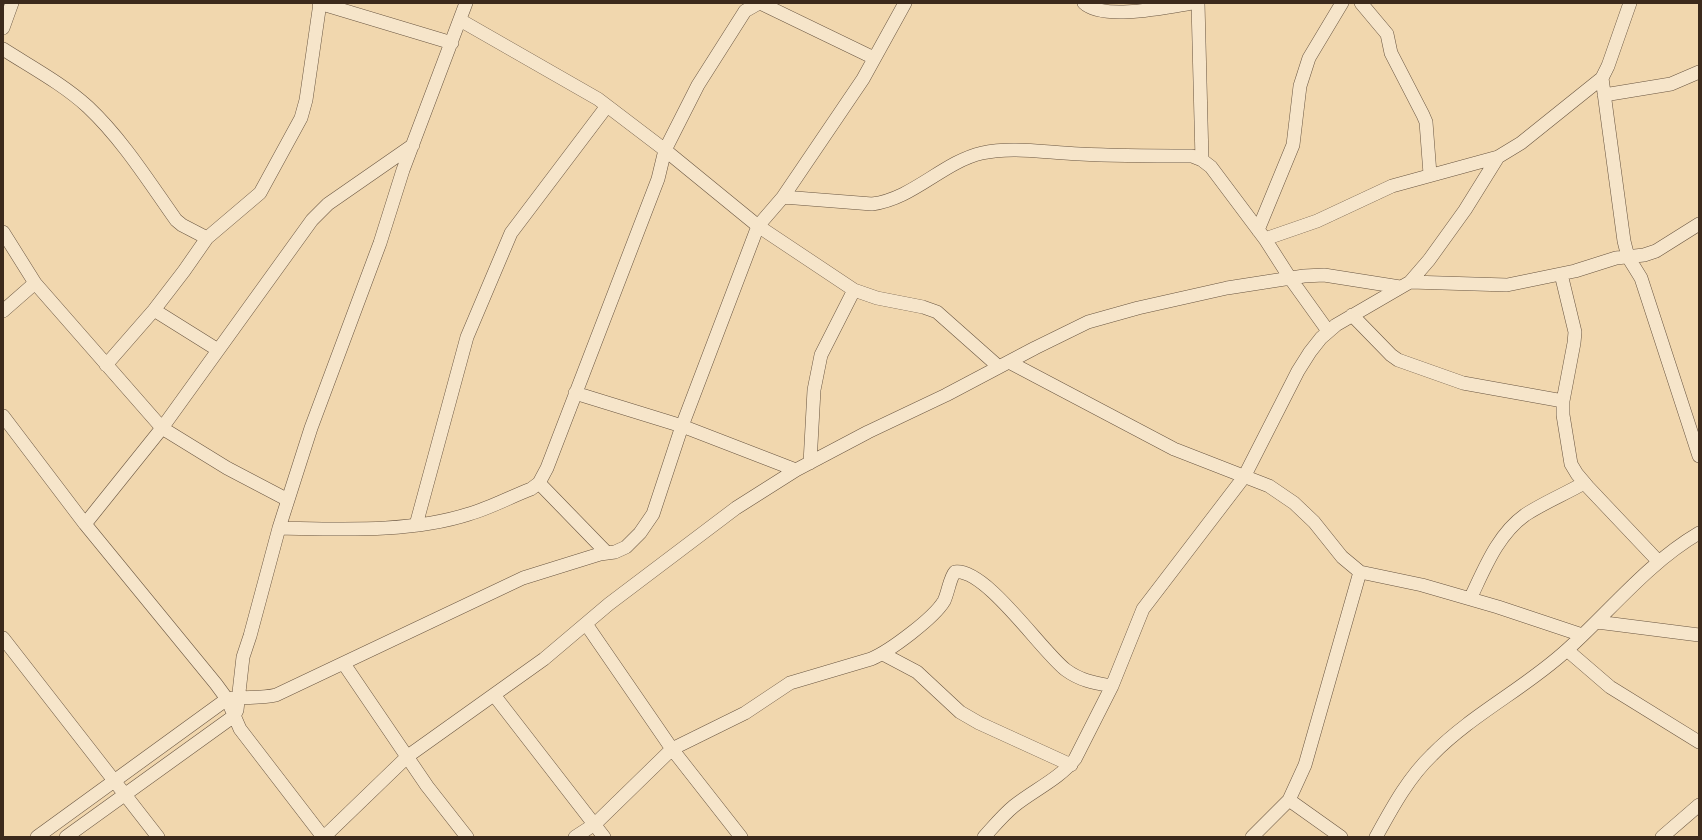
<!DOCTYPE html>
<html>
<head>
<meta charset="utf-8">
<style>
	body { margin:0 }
	#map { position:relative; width:1702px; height:840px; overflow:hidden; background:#f1d7ae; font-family:"Old Standard TT",serif }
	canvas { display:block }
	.frame { position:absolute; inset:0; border:4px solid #3c2a1c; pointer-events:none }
</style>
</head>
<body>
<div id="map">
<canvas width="1702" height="840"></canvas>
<div class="frame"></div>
</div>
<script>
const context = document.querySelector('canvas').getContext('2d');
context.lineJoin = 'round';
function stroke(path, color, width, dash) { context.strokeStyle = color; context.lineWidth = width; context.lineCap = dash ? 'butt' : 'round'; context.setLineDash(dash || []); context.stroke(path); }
const street = new Path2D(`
	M319,3L452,43
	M760,3L874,58
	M1084,3C1103,21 1167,7 1192,3
	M1198,3L1202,160
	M1361,3L1387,34L1391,53L1423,115L1426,122L1430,174
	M460,20L598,99L665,150L758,226L854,290L877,298L923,307L937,312L999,367
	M3,28L12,3
	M3,49C31,67 63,84 88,107C123,140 149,182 176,220L182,225L207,238
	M1602,78L1624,241L1628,257L1641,278L1699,456
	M1604,95L1671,84L1699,72
	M783,197L872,204C913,199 943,162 982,153C1013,146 1048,153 1080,154C1117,156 1155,156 1192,156L1202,160L1211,167L1265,239L1290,278L1328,331
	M1258,230L1293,145L1300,86L1309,58L1342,3
	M3,232L35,283L162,428L227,468L288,500
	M1265,239L1317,221L1392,186L1498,157L1521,143L1602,78L1608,66L1630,3
	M1561,274L1575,332L1574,343L1563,401V415L1571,464L1577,474L1588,487L1658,561
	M1410,282L1507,285L1575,271L1616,258L1644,255L1656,251L1699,224
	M154,310L218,350
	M3,311L35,283
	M1352,315L1391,355L1398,360L1463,383L1563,401
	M1009,362L1174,449L1269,486L1294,503L1314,522L1342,557L1360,572L1422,585L1498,607L1582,635
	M106,365L154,310L184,271L207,238L260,193L301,118L306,100L320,3
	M575,393L682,426L796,470
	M3,416L85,524L216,684L227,699L240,729L323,837
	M810,463L814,390L821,355L854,290
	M539,483L607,553
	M85,524L162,428L312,220L328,204L413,145
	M416,525L467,337L511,233L607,106
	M279,528C340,529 410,533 469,514C490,508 510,497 531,489L539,483L547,468L658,179L665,150L698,85L745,11L759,3
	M1470,599C1484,570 1497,535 1525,515C1543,503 1565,494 1584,483
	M1597,622L1699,635
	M586,624L672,749L741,837
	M3,638L158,837
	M1567,650L1610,687L1699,742
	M883,654L917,672L960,712L979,723L1071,765
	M344,664L427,786L467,837
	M494,695L604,837
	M1289,800L1341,837
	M37,837L227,699C244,696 260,699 276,695L523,578L600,554L615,552L626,547L640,533L653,514L682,426L758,226L783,197L863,79L905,3
	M66,837L234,716L237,710L243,657L250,636L279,528L311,428L380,243L403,170L466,3
	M324,837L408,756L544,659L609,604L736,508L796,470L868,432L946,395L1035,348L1088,322L1138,308L1227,288L1304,276L1324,275L1400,287
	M575,837L595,824L672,749L745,713L790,683L871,659C890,651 934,618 944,601C948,593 950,577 955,572C986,568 1042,652 1066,670C1081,681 1095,683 1112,686
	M984,837C994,826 1003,815 1014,806C1034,790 1059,779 1075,759L1112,686L1143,609L1244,477L1298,371L1310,352L1321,338L1336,325L1410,282L1429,260L1465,210L1498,157
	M1252,837L1289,800L1305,765L1360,572
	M1376,837C1392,808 1408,778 1432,755C1472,714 1526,688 1568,649C1611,610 1648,563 1699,533
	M1662,837L1699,805`);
stroke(street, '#695540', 14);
stroke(street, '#f6e5ca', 13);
</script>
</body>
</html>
